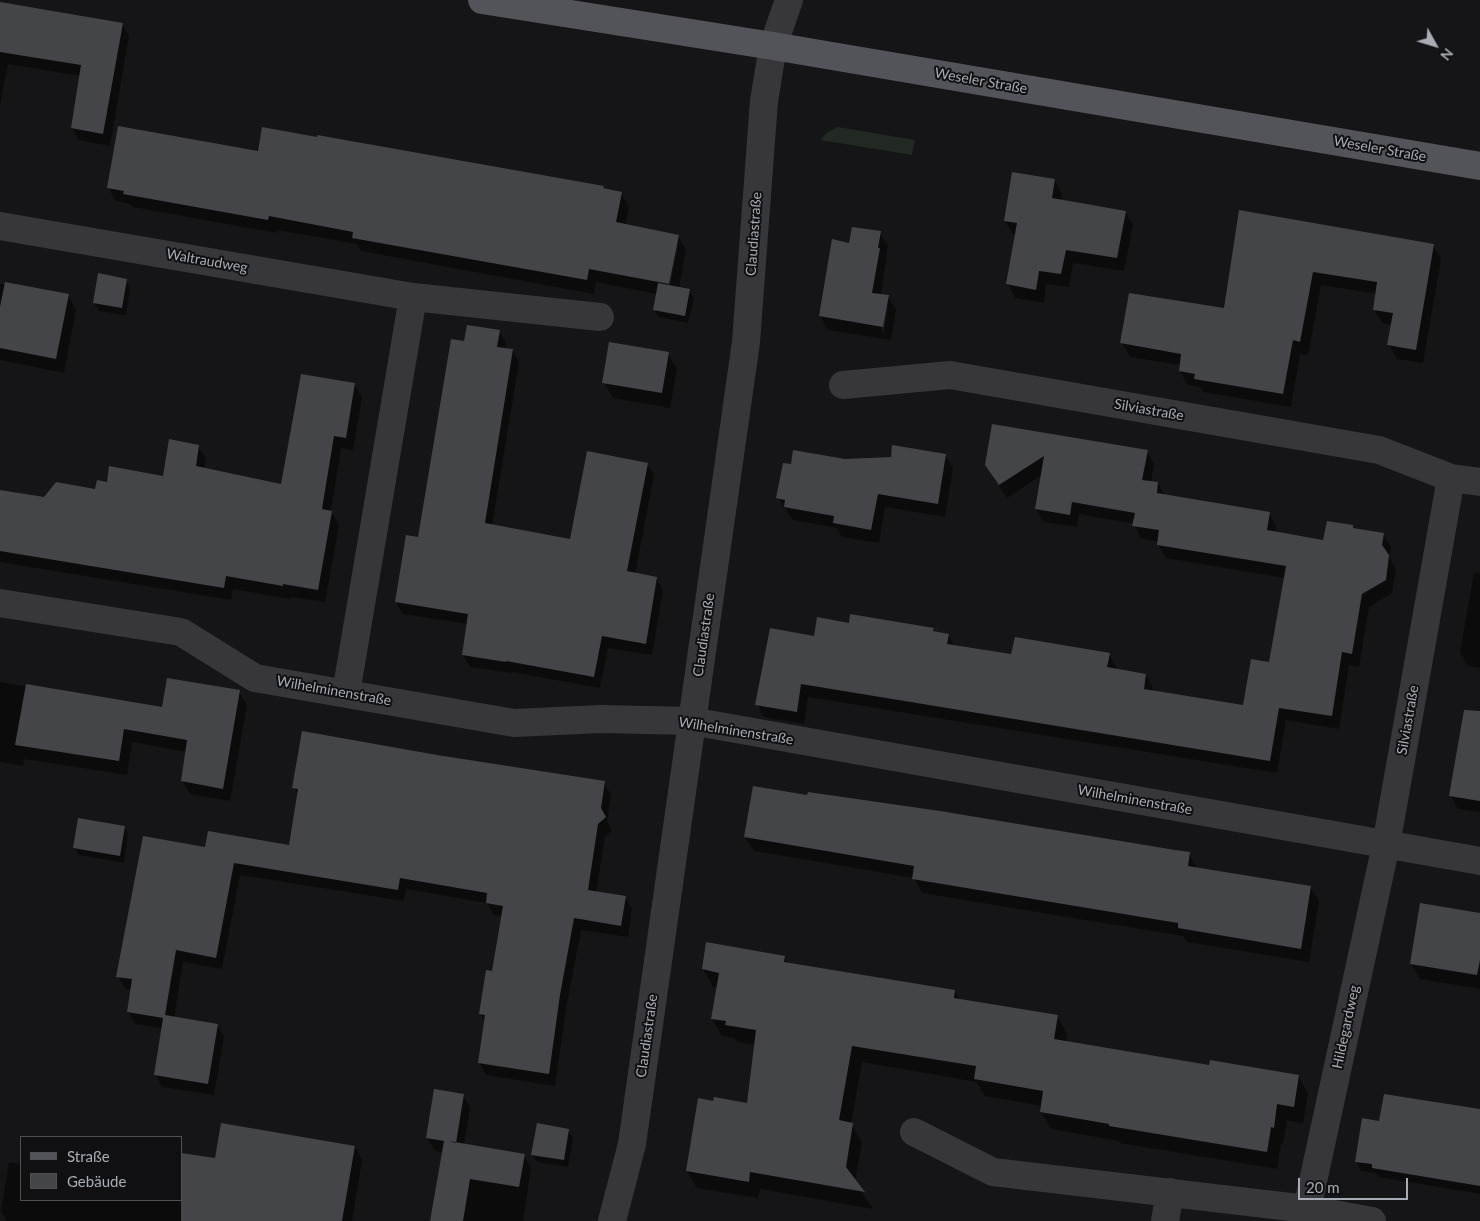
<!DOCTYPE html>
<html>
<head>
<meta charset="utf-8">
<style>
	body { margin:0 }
	#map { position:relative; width:1480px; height:1221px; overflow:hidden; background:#151517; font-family:Lato,sans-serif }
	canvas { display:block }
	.legend { position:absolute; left:20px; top:1136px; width:162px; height:65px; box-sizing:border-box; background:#101012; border:1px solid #4d4f53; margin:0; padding:6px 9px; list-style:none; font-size:15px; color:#a8adb5 }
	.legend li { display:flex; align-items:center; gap:10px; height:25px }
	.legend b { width:25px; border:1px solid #4d4f53 }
	.north { position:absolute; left:1410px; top:20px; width:50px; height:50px; -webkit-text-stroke:4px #101012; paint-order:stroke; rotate:129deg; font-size:14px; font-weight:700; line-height:20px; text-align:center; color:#a8adb5 }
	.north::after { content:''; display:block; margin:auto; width:18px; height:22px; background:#a8adb5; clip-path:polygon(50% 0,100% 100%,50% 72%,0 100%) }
	.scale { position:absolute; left:1298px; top:1178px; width:110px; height:22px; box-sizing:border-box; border:2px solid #a8adb5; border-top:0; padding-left:6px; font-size:15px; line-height:18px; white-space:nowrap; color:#a8adb5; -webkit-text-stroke:4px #101012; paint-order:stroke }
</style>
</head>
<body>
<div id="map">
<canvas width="1480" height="1221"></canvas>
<ul class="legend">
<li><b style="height:6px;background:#53545a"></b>Straße</li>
<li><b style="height:14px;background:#444549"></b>Gebäude</li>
</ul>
<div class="north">N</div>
<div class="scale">20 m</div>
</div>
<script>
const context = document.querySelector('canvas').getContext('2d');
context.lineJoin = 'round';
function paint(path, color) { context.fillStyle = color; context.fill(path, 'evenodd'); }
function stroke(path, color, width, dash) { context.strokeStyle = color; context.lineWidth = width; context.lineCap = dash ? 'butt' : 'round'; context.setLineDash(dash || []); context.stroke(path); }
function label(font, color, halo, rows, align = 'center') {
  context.font = font + ' Lato,sans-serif'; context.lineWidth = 4; context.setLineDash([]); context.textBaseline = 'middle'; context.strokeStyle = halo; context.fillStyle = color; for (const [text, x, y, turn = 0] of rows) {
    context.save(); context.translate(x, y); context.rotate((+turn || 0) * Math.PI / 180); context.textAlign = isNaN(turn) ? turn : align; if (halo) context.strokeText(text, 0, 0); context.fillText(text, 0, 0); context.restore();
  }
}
const green = new Path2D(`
	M838,127L915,140L912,155L820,140L828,132Z`);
const shadow = new Path2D(`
	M0,3L122,24L129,36L110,146L79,140L72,127L80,76L8,64L0,105Z
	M259,152L603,187L604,190L621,193L629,207L625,226L678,236L686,250L679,288L689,290L694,298L688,323L658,317L654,309L657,294L596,282L594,294L361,251L357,244L277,230L276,233L133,207L130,204L116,201L108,187ZM676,246H678L669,291L667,290Z
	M1055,180L1062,194L1061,201L1125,212L1133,225L1124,271L1073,263L1069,287L1046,284L1044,303L1015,298L1008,284L1016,235L1013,234L1005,221Z
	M1240,212L1433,245L1441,259L1423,363L1397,359L1389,345L1392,325L1382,323L1374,309L1377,294L1321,285L1308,355L1300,354L1291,407L1203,392L1200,387L1188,385L1180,371L1181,365L1130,357L1122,343L1225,310Z
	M880,233L888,246L881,295L888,296L896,310L891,340L828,330L820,316L850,244ZM885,307H888L884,333H881Z
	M126,280L130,288L126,315L99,311L94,303Z
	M0,284L68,295L76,310L64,373L0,360Z
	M499,331L506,343L505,349L513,351L519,362L492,526L571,540L647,464L654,475L635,574L656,578L663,590L652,655L608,648L600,688L512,672V673L470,667L463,655L468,624L403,614L396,602L419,539L465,342Z
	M668,354L677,369L670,408L613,398L604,382Z
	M354,384L362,397L353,450L341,448L331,511L339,525L325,602L290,597V599L233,589L231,600L0,562V491L44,498L96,490L108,483L164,478L198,446L206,459L204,469L282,485Z
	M993,425L1147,451L1154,464L1151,482L1158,483L1165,496L1269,513L1276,526L1275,533L1324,542L1352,526L1354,529L1383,534L1391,547L1389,557L1396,569L1392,593L1369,607L1359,667L1349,665L1339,729L1286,720L1277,773L808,697L804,724L764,717L757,704L815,638L850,624L933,629L935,632L948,635L955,647L1012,656L1109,654L1116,667V670L1146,675L1153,688L1152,692L1244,707L1270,664L1285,578L1166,558L1158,545L1159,542L1141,538L1134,524L1079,514L1077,527L1044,522L1036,509L1042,475L1007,498L986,465Z
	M945,455L953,468L945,517L885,507L879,543L842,537L837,528L793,520L778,498L792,466L845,460Z
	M1474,573L1480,574V668L1468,666L1460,652Z
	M0,682L163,708L239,692L247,705L230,801L190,794L182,780L187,752L132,742L127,775L24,759L23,766L0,762Z
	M1480,742V812L1458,809L1451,796Z
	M604,783L611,795L607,821L612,830L605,837L596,892L625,897L632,909L628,937L581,930L566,1008L555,1086L486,1075L479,1062L485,1022L481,1014L493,973L502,916L494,915L487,903L406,889L404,901L240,875L222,969L183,962L174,1018L217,1025L224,1037L214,1095L162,1087L155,1074L162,1028L135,1024L128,1012L131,990L125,989L118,976L206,848L290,846L299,796L294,787Z
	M124,827L128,834L124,863L79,855L74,847Z
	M745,837L1189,854L1197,868L1310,887L1319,901L1309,962L1187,942L1183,936L922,893L914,878L754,851Z
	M1480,914V989L1420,979L1411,964Z
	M785,957L788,964L955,991L960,1000L1057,1016L1067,1034L1066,1042L1210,1067L1298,1076L1308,1093L1303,1124L1287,1120L1283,1144H1281L1277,1169L1120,1143L1119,1141L1051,1129L1041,1112L1042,1106L985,1096L977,1082L862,1062L851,1124L862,1142L855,1182L873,1209L760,1189L758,1198L697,1188L687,1171L748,1105L756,1045L737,1042L734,1038L722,1036L712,1019L717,987H713L703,969Z
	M463,1095L470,1108L464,1145L524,1155L531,1168L523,1221H431L443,1152L435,1151L427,1138Z
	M1385,1095L1437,1102L1480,1124V1194L1378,1177L1376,1173L1361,1171L1356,1161L1380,1122Z
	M568,1130L573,1138L568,1167L537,1162L532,1154Z
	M355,1147L362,1160L352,1221H7L1,1211L9,1162L21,1164V1200H181Z`);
const building = new Path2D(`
	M0,2L123,23L103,134L71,128L81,65L0,52Z
	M118,126L258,151L262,127L317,137V135L604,186L603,188L622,192L616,222L679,235L669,284L589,269L587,280L352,238L353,232L269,216L268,220L123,194L124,191L107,188Z
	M1012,172L1055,179L1052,198L1126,211L1117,258L1066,250L1061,274L1039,271L1036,290L1006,284L1017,223L1004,221Z
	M1239,210L1434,244L1416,350L1387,345L1393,313L1373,310L1377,282L1313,272L1300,342L1293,340L1283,394L1194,379L1195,374L1179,371L1181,354L1120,343L1129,293L1224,308Z
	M852,227L881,231L878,248H880L872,293L889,295L883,327L819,316L832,239L849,243Z
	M98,273L127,279L122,308L93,303Z
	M5,282L69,294L56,359L0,348V307Z
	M658,283L690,289L685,316L653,310Z
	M467,325L500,330L497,347L513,349L485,523L570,539L587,451L648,463L627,571L657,577L646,644L602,636L594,677L506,661V662L462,655L468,614L395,602L406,535L418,537L451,339L464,341Z
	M609,342L669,352L662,393L602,383Z
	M301,374L355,383L346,438L334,436L322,509L332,511L318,590L283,584V586L226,576L224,588L0,551V490L44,497L56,482L95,489L97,480L107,482L109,466L163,476L169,439L199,445L196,466L281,484Z
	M992,424L1148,450L1142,480L1158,482L1157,493L1270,512L1267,530L1323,540L1327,521L1353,525V528L1384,533L1382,545L1389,555L1386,580L1362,594L1352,654L1342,652L1332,716L1279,708L1270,761L801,684L797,712L755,705L770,628L814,636L817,617L849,623L850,614L934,628L933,631L949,634L947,644L1011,654L1015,637L1110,653L1107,667L1146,674L1144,689L1243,705L1251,659L1269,662L1286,566L1157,545L1159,530L1132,526L1135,513L1072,502L1070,515L1035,509L1044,456L999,485L985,465Z
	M892,445L946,454L938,504L878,494L871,530L833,523L834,516L784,507L785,500L776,498L783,463L791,464L793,450L845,459L891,457Z
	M167,678L240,690L223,789L181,781L187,740L124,729L119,761L15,745L26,684L162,707Z
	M1464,710L1480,711V801L1449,796Z
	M302,731L437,755L605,781L601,808L606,817L598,824L588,890L626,896L621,926L574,918L560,995L549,1074L478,1063L485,1015L479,1014L486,970L492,971L503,906L486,903L487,893L400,878L398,890L234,863L216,958L176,950L165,1015L218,1024L208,1084L154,1075L163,1018L127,1012L132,979L116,977L143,836L205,847L208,831L289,845L298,789L292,788Z
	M753,786L807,795L808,792L940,811L1175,850L1190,852L1188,866L1311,886L1301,949L1178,928V923L912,879L914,866L744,837Z
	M78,818L125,826L120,856L73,848Z
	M1420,903L1480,913V960L1477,975L1410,964Z
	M706,942L785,956L784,962L955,990L954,998L1058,1015L1054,1039L1209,1065L1210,1060L1299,1075L1294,1107L1277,1104L1274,1128L1271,1127L1267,1152L1109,1126V1124L1040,1112L1043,1091L974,1079L976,1066L852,1046L839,1120L853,1123L846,1167L865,1192L750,1172L749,1182L686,1171L698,1098L713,1101L714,1097L747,1103L756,1030L725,1025L726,1021L711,1019L719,973L702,969Z
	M434,1089L464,1094L456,1143L449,1141L525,1154L519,1187L470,1179L463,1221H430L444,1141L426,1138Z
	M1384,1094L1480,1109V1186L1372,1168V1164L1355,1162L1362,1118L1379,1121Z
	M221,1123L355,1146L342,1221H181V1153L215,1158Z
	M537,1123L569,1129L564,1160L531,1155Z`);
const minor = new Path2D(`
	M0,226L413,297L346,693
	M413,297L600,317
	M843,385L950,375L1379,450L1451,478L1480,482
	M0,603L181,632L255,678L514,723L601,719L691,721L1480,861
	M914,1132L993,1172L1307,1209L1372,1221
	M1307,1209L1386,845L1451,478
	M612,1221L632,1144L746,342L764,101L773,46L789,0
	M1165,1221L1170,1192`);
const major = new Path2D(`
	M482,0L773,46L1480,166`);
const streetNames = [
	["Weseler Straße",981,81,10],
	["Weseler Straße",1380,149,10],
	["Claudiastraße",754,234,-86],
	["Waltraudweg",207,261,10],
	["Silviastraße",1149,410,10],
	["Claudiastraße",704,635,-82],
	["Wilhelminenstraße",334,691,10],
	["Silviastraße",1408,720,-80],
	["Wilhelminenstraße",736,731,9],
	["Wilhelminenstraße",1135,800,10],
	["Hildegardweg",1346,1027,-78],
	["Claudiastraße",647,1036,-82]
];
paint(green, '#222922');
paint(shadow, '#0007');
paint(building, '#444549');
stroke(minor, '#37373b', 28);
stroke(major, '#53545a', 28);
label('14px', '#a8adb5', '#101012', streetNames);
</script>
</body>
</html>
